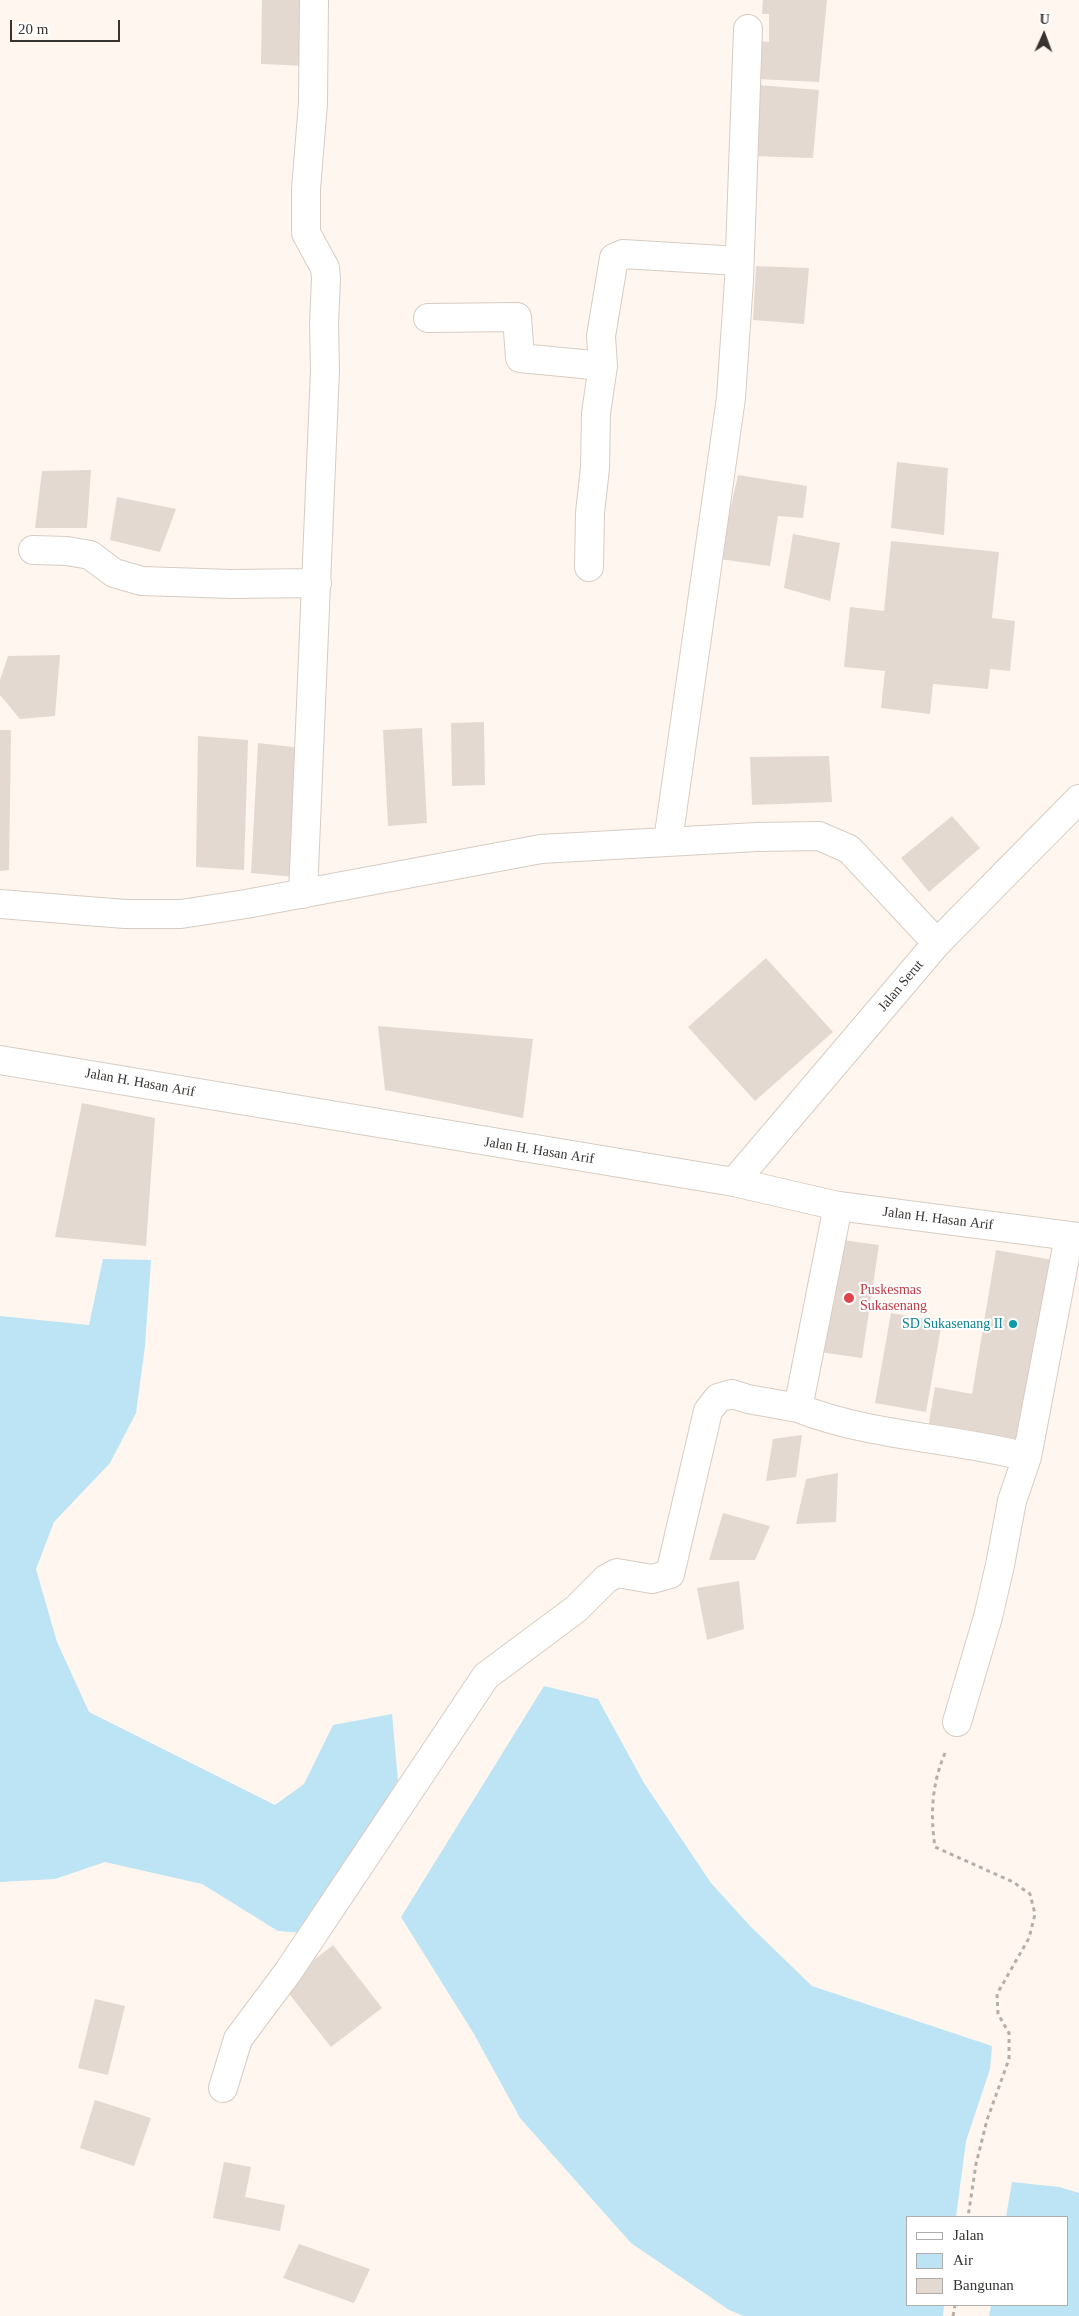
<!DOCTYPE html>
<html>
<head>
<meta charset="utf-8">
<style>
	body { margin:0 }
	#map { position:relative; width:1079px; height:2316px; overflow:hidden; background:#fff6ef; font-family:"Times New Roman",serif }
	canvas { display:block }
	.legend { position:absolute; left:906px; top:2216px; width:162px; height:90px; box-sizing:border-box; background:#fff; border:1px solid #afadac; margin:0; padding:6px 9px; list-style:none; font-size:15px; color:#373330 }
	.legend li { display:flex; align-items:center; gap:10px; height:25px }
	.legend b { width:25px; border:1px solid #afadac }
	.north { position:absolute; left:1019px; top:10px; width:50px; height:50px; -webkit-text-stroke:4px #fff; paint-order:stroke; rotate:2deg; font-size:14px; font-weight:700; line-height:20px; text-align:center; color:#373330 }
	.north::after { content:''; display:block; margin:auto; width:18px; height:22px; background:#373330; clip-path:polygon(50% 0,100% 100%,50% 72%,0 100%) }
	.scale { position:absolute; left:10px; top:20px; width:110px; height:22px; box-sizing:border-box; border:2px solid #373330; border-top:0; padding-left:6px; font-size:15px; line-height:18px; white-space:nowrap; color:#373330; -webkit-text-stroke:4px #fff; paint-order:stroke }
</style>
</head>
<body>
<div id="map">
<canvas width="1079" height="2316"></canvas>
<ul class="legend">
<li><b style="height:6px;background:#fff"></b>Jalan</li>
<li><b style="height:14px;background:#bce4f4"></b>Air</li>
<li><b style="height:14px;background:#e4d9d1"></b>Bangunan</li>
</ul>
<div class="north">U</div>
<div class="scale">20 m</div>
</div>
<script>
const context = document.querySelector('canvas').getContext('2d');
context.lineJoin = 'round';
function paint(path, color) { context.fillStyle = color; context.fill(path, 'evenodd'); }
function stroke(path, color, width, dash) { context.strokeStyle = color; context.lineWidth = width; context.lineCap = dash ? 'butt' : 'round'; context.setLineDash(dash || []); context.stroke(path); }
function label(font, color, halo, rows, align = 'center') {
  context.font = font + ' "Times New Roman",serif'; context.lineWidth = 4; context.setLineDash([]); context.textBaseline = 'middle'; context.strokeStyle = halo; context.fillStyle = color; for (const [text, x, y, turn = 0] of rows) {
    context.save(); context.translate(x, y); context.rotate((+turn || 0) * Math.PI / 180); context.textAlign = isNaN(turn) ? turn : align; if (halo) context.strokeText(text, 0, 0); context.fillText(text, 0, 0); context.restore();
  }
}
const water = new Path2D(`
	M103,1259L151,1260L145,1346L136,1413L110,1463L54,1522L36,1569L57,1642L89,1712L275,1805L304,1784L333,1725L392,1714L398,1780L304,1933L278,1931L202,1884L105,1862L55,1879L0,1882V1316L89,1325Z
	M544,1686L598,1699L644,1783L711,1883L751,1927L812,1986L992,2046L990,2069L966,2141L956,2217H908V2305H944L943,2316H744L729,2310L631,2243L520,2118L474,2034L401,1917Z
	M1012,2182L1059,2187L1079,2193V2316H989L991,2305H1068V2217H1006Z`);
const building = new Path2D(`
	M262,0H314L306,66L261,64Z
	M763,0H827L819,82L756,79L760,41L769,42V14H762Z
	M758,85L819,90L813,158L748,156Z
	M756,266L809,268L804,324L753,320Z
	M897,462L948,468L944,535L891,528Z
	M91,470L87,528H35L42,471Z
	M738,475L807,486L803,518L778,516L770,566L719,559Z
	M117,497L176,509L160,552L110,540Z
	M793,534L840,543L830,601L784,588Z
	M891,541L999,552L992,618L1015,621L1010,671L990,669L988,689L933,684L930,714L881,708L885,671L844,667L850,607L884,611Z
	M60,655L55,716L20,719L0,695V680L8,656Z
	M484,722L485,785L452,786L451,723Z
	M422,728L427,823L388,826L383,730Z
	M0,730H11L9,870L0,871Z
	M198,736L248,740L244,870L196,867Z
	M258,743L301,748L295,877L251,873Z
	M829,756L832,802L752,805L750,757Z
	M952,816L980,848L929,892L901,858Z
	M766,958L833,1032L755,1101L688,1027Z
	M378,1026L533,1039L523,1118L385,1090Z
	M82,1103L155,1118L146,1246L55,1237Z
	M836,1239L879,1245L862,1358L819,1352Z
	M996,1250L1053,1260L1020,1441L928,1428L935,1387L972,1394Z
	M891,1313L942,1322L926,1412L875,1403Z
	M802,1435L796,1477L766,1481L773,1439Z
	M838,1473L836,1522L796,1524L806,1479Z
	M723,1513L770,1526L755,1560H709Z
	M739,1581L744,1629L707,1640L697,1588Z
	M333,1945L382,2008L331,2047L282,1985Z
	M95,1999L125,2006L108,2075L78,2068Z
	M95,2100L151,2118L134,2166L80,2148Z
	M224,2162L251,2167L245,2197L285,2205L280,2231L213,2218Z
	M299,2244L370,2269L354,2303L283,2278Z`);
const path = new Path2D(`
	M945,1753C932,1784 930,1813 935,1847L1013,1882L1030,1894L1035,1914L1029,1938L997,1994L998,2014L1009,2033V2059L987,2120L976,2164L968,2217
	M953,2316L955,2305`);
const minor = new Path2D(`
	M428,318L517,317L520,358L603,366
	M33,550L67,551L90,555L114,573L142,581L231,584L317,583
	M589,567L590,513L595,468L596,413L603,366L601,336L614,258L623,254L739,261
	M668,841L731,398L739,280L748,29
	M303,894L325,370L324,324L326,278L325,268L306,233V189L313,103L314,0
	M0,904L125,914H181L246,904L541,849L757,837L819,836L849,849L937,943
	M734,1182L937,943L1079,799
	M798,1408C872,1437 951,1437 1027,1457
	M957,1722L988,1617L1000,1565L1012,1501L1027,1457L1069,1236
	M223,2088L238,2039L288,1972L486,1676L576,1609L606,1579L617,1573L652,1579L670,1574L708,1411L718,1398L732,1394L748,1399L798,1408L838,1206`);
const major = new Path2D(`
	M0,1060L734,1182L838,1206L1079,1237`);
const markers = [
	[849,1298,6,"#e0444e"],
	[1013,1324,5,"#0f9aa8"]
];
const streetNames = [
	["Jalan Serut",901,986,-50],
	["Jalan H. Hasan Arif",140,1083,10],
	["Jalan H. Hasan Arif",539,1151,9],
	["Jalan H. Hasan Arif",938,1219,7]
];
const healthNames = [
	["Puskesmas",860,1290],
	["Sukasenang",860,1306]
];
const cultureNames = [
	["SD Sukasenang II",1003,1324]
];
paint(water, '#bce4f4');
paint(building, '#e4d9d1');
stroke(minor, '#d6ccc3', 30);
stroke(major, '#d6ccc3', 30);
stroke(path, '#b6afa9', 3, [4, 4]);
stroke(minor, '#fff', 28);
stroke(major, '#fff', 28);
for (const [x, y, r, color] of markers) { const dot = new Path2D(); dot.arc(x, y, r, 0, 2 * Math.PI); context.fillStyle = color; context.fill(dot); stroke(dot, '#fff', 2); }
label('14px', '#373330', '#fff', streetNames);
label('14px', '#be3a42', '#fff', healthNames, 'left');
label('14px', '#0d838f', '#fff', cultureNames, 'right');
</script>
</body>
</html>
